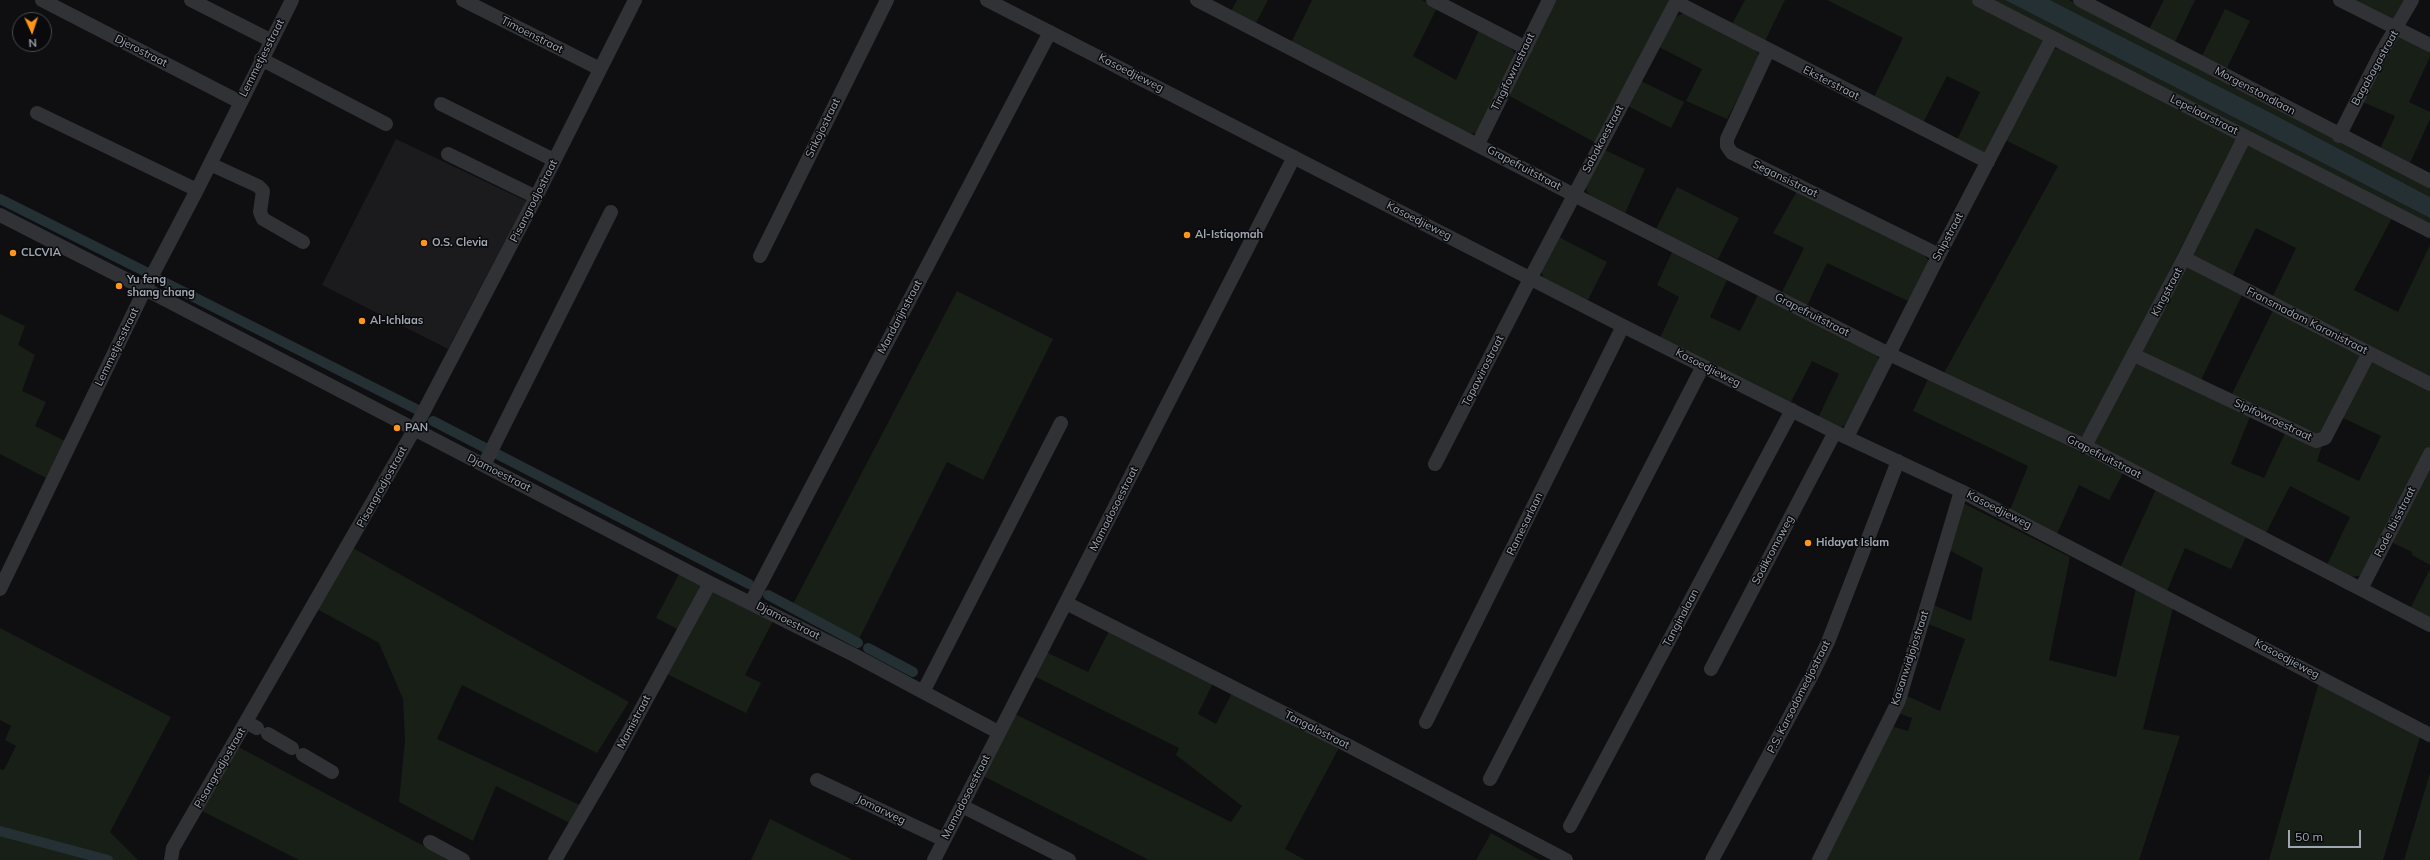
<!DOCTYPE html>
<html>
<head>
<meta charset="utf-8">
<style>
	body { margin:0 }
	#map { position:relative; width:2430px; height:860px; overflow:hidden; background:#0f0f11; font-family:Mulish,sans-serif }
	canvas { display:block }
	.north { position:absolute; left:12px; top:12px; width:40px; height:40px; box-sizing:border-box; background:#0a0a0c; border:1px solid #46494f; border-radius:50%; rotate:177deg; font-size:11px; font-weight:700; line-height:16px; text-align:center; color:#9fa7b3 }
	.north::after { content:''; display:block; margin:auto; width:14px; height:18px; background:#ff9619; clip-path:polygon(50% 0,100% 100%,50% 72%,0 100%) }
	.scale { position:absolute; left:2288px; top:830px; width:73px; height:18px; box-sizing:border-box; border:2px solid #9fa7b3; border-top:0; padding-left:5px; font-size:12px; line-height:14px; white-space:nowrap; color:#9fa7b3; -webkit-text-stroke:3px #0a0a0c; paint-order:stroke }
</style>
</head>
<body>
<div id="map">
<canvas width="2430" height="860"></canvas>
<div class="north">N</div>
<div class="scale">50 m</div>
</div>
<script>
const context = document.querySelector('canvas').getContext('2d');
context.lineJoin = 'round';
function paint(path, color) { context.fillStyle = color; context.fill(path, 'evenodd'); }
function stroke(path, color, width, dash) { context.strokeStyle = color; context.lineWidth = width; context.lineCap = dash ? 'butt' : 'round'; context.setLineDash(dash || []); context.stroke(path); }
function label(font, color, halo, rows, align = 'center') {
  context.font = font + ' Mulish,sans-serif'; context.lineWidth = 3; context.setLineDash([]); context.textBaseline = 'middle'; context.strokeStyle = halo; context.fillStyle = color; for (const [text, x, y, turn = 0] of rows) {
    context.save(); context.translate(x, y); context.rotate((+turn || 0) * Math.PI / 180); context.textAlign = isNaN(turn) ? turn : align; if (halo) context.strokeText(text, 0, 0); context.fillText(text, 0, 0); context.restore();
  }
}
const built = new Path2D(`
	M396,139L526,201L448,349L322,285Z`);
const green = new Path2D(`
	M1237,0H1268L1256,23L1231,11Z
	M1312,0H1422L1437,8L1413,56L1456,80L1479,30C1494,37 1515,41 1515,59L1476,133L1469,134L1291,43Z
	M1554,0H1670L1596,143L1506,94Z
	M1745,0H1785L1764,43L1731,26Z
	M1827,0H1971L2038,35L2043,39L2044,45L1987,151L1981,155L1956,142L1980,92L1947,76L1922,125L1872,101L1903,38Z
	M1985,0H2005L2430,218V228Z
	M2050,0H2069L2430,185V197L2275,115Z
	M2164,0H2195L2173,46L2147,33Z
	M2354,0H2406L2394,20Z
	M2225,9L2250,21L2225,72L2200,60Z
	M1686,13L1753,47L1758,53V61L1727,119L1686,101L1702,69L1659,47C1665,34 1670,15 1686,13Z
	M2398,37L2430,49V57L2409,102L2430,112V119L2410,163L2380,149L2395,116L2363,102Z
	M2062,48L2236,139L2086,435L2080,439L1944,373L2058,166L2005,140L2054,49Z
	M1641,81L1684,102L1671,128L1628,106Z
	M2247,145L2393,216L2354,290L2398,312L2430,245V380L2272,298L2296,248L2256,228L2232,277L2192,255Z
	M1605,150L1645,169L1625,213L1591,196L1587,192L1586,186Z
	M1677,187L1739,218L1718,259L1656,229Z
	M1797,191L1924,255L1929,261L1910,302L1827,263L1807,306L1781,294L1804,248L1773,233Z
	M1559,237L1607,262L1588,300L1544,280L1541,270Z
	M1673,250L1727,280L1710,317L1740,331L1759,293L1876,353L1880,362L1845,425L1839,428L1818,418L1839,374L1812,361L1790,404L1660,338L1679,297L1657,285Z
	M2186,265L2244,291L2201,380L2145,358L2142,350Z
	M957,291L1053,339L983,480L947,462L859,639L793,604Z
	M2275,306L2354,347L2360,357L2322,433L2315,437L2230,398Z
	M0,314L25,326L18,345L35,355L22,391L46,402L35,426L65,441L46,478L0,454Z
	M2373,360L2430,388V446L2363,575C2348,579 2340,574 2326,567L2350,517L2290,486L2265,535L2100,451L2092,441L2134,362L2251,414L2231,464L2264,478L2286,431L2322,446L2317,461L2359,481L2381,436L2341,417L2368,363Z
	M1929,377L2123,473L2109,500L2079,485L2057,534L2010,510L2028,466L1913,411Z
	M2430,461V565L2412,555V552L2389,541Z
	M2156,489L2246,537L2231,569L2185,548L2167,591L2120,568Z
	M1961,502L2070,557L2049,660L2116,677L2136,588L2173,608L2143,729L2180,736L2139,860H1823L1891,726L1908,731L1912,718L1898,713L1905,695L1940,711L1965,639L1926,623L1931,604L1971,621L1983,568L1947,549Z
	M353,548L629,702L597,753L462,685L437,739L582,806L572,824L496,786L473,841L399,802L405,740L403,699L379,643L317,609Z
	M2430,569V619L2410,609Z
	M680,572L702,585L681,631L656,618Z
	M711,589L774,619L745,675L761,683L746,713L665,673Z
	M0,628L171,717L110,832L138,860H0V769L4,770L16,746L5,740L11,726L0,720Z
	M1110,629L1213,683L1198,714L1216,724L1232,693L1340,746L1285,849L1305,860H1149L981,775L1013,713L1231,822L1242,806L1176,755L1179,748L1034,676L1046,652L1088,672Z
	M2319,682L2420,737L2383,860H2269Z
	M233,744L450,860H299L196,808Z
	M2430,773V860H2404Z
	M770,819L853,860H751Z
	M1491,833L1539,860H1476Z`);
const water = new Path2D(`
	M2005,0H2050L2275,115L2430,197V218Z`);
const canal = new Path2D(`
	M0,199L146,272
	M158,279L416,409
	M433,421L749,584
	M768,595L858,643
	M868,648L913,672
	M0,831L108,860`);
const minor = new Path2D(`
	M42,0L240,102
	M191,0L270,40
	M463,0L600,69
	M987,0L1623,326L1835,432L1961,491L2430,735
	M1197,0L1574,195L1889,354L2085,446L2430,625
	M1433,0L1526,48
	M1979,0L2430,231
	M2080,0L2430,181
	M2340,0L2430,45
	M1676,2L1988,162
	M1768,51L1727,139V146L1732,153L1939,255
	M261,59L386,124
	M441,104L554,160
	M37,113L197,190
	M2339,136L2380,55L2412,0
	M1478,144L1549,0
	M448,154L536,197
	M210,164L258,186L263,191L260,212L263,219L303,242
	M0,215L145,289L710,583L854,655L998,732
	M760,256L887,0
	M2184,258L2430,384
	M2134,355L2316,441L2325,438L2369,353
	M1847,437L1939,255L2052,38
	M2085,446L2184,258L2245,136
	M1435,464L1530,279L1677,0
	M484,465L611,212
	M0,589L145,289L197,190L292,0
	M2361,589L2430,454
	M751,602L1050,32
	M1066,603L1351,747L1566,860
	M1711,669L1835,432
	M923,692L1061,423
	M246,722L257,728
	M1426,722L1623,326
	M268,734L292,748
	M303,755L332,772
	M1490,779L1703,366
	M817,780L944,840
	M962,806L1069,860
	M1570,826L1792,410
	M430,842L463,860
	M171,860L173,848L414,430L536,197L635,0
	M555,860L615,757L710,583
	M934,860L1294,157
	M1712,860L1812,675L1828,642L1898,461
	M1819,860L1899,700L1961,491`);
const markers = [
	[1187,235,4,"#ff9619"],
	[424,243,4,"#ff9619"],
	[13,253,4,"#ff9619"],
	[119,286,4,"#ff9619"],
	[362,321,4,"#ff9619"],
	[397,428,4,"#ff9619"],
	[1808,543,4,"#ff9619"]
];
const streetNames = [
	["Timoenstraat",532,35,27],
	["Djerostraat",141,51,27],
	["Lemmetjesstraat",262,58,-63],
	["Bagabagastraat",2375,68,-61],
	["Tingifowrustraat",1513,72,-64],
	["Kasoedjieweg",1131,73,27],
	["Eksterstraat",1831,83,27],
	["Morgenstondlaan",2255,91,28],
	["Lepelaarstraat",2204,115,27],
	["Srikojostraat",823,128,-64],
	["Sabakoestraat",1603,139,-62],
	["Grapefruitstraat",1524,168,28],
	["Segansistraat",1785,179,26],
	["Pisangrodjostraat",534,201,-63],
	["Kasoedjieweg",1419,221,27],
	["Snipstraat",1948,237,-62],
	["Kingstraat",2167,292,-62],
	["Grapefruitstraat",1812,315,27],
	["Mandarijnstraat",900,317,-62],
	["Fransmadam Karanistraat",2307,321,27],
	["Lemmetjesstraat",117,347,-64],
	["Kasoedjieweg",1708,368,27],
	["Tapawirostraat",1483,371,-63],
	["Sipifowroestraat",2273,420,25],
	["Grapefruitstraat",2104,457,27],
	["Djamoestraat",499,473,27],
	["Pisangrodjostraat",382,487,-61],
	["Mamadosoestraat",1114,509,-63],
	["Kasoedjieweg",1999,510,27],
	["Rode Ibisstraat",2395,522,-63],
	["Ramesarlaan",1525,524,-64],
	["Sodikromoweg",1773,550,-62],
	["Tanginalaan",1681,618,-62],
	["Djamoestraat",788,621,27],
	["Kasanwidjojostraat",1910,658,-72],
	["Kasoedjieweg",2287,659,28],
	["P.S. Karsodomedjostraat",1799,697,-63],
	["Mamistraat",634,722,-62],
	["Tangalostraat",1317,730,27],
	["Pisangrodjostraat",220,768,-60],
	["Mamadosoestraat",966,797,-63],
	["Jomarweg",881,810,26]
];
const poiNames = [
	["Al-Istiqomah",1195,235],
	["O.S. Clevia",432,243],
	["CLCVIA",21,253],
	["Yu feng",127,280],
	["shang chang",127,293],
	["Al-Ichlaas",370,321],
	["PAN",405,428],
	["Hidayat Islam",1816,543]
];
paint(built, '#1b1b1e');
paint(green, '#171f17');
paint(water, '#253035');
stroke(canal, '#253035', 10);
stroke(minor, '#303236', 14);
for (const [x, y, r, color] of markers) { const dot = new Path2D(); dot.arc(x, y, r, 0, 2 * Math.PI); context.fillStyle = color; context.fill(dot); stroke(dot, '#0a0a0c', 1.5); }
label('11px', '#9fa7b3', '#0a0a0c', streetNames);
label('bold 11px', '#9fa7b3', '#0a0a0c', poiNames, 'left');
</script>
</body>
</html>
